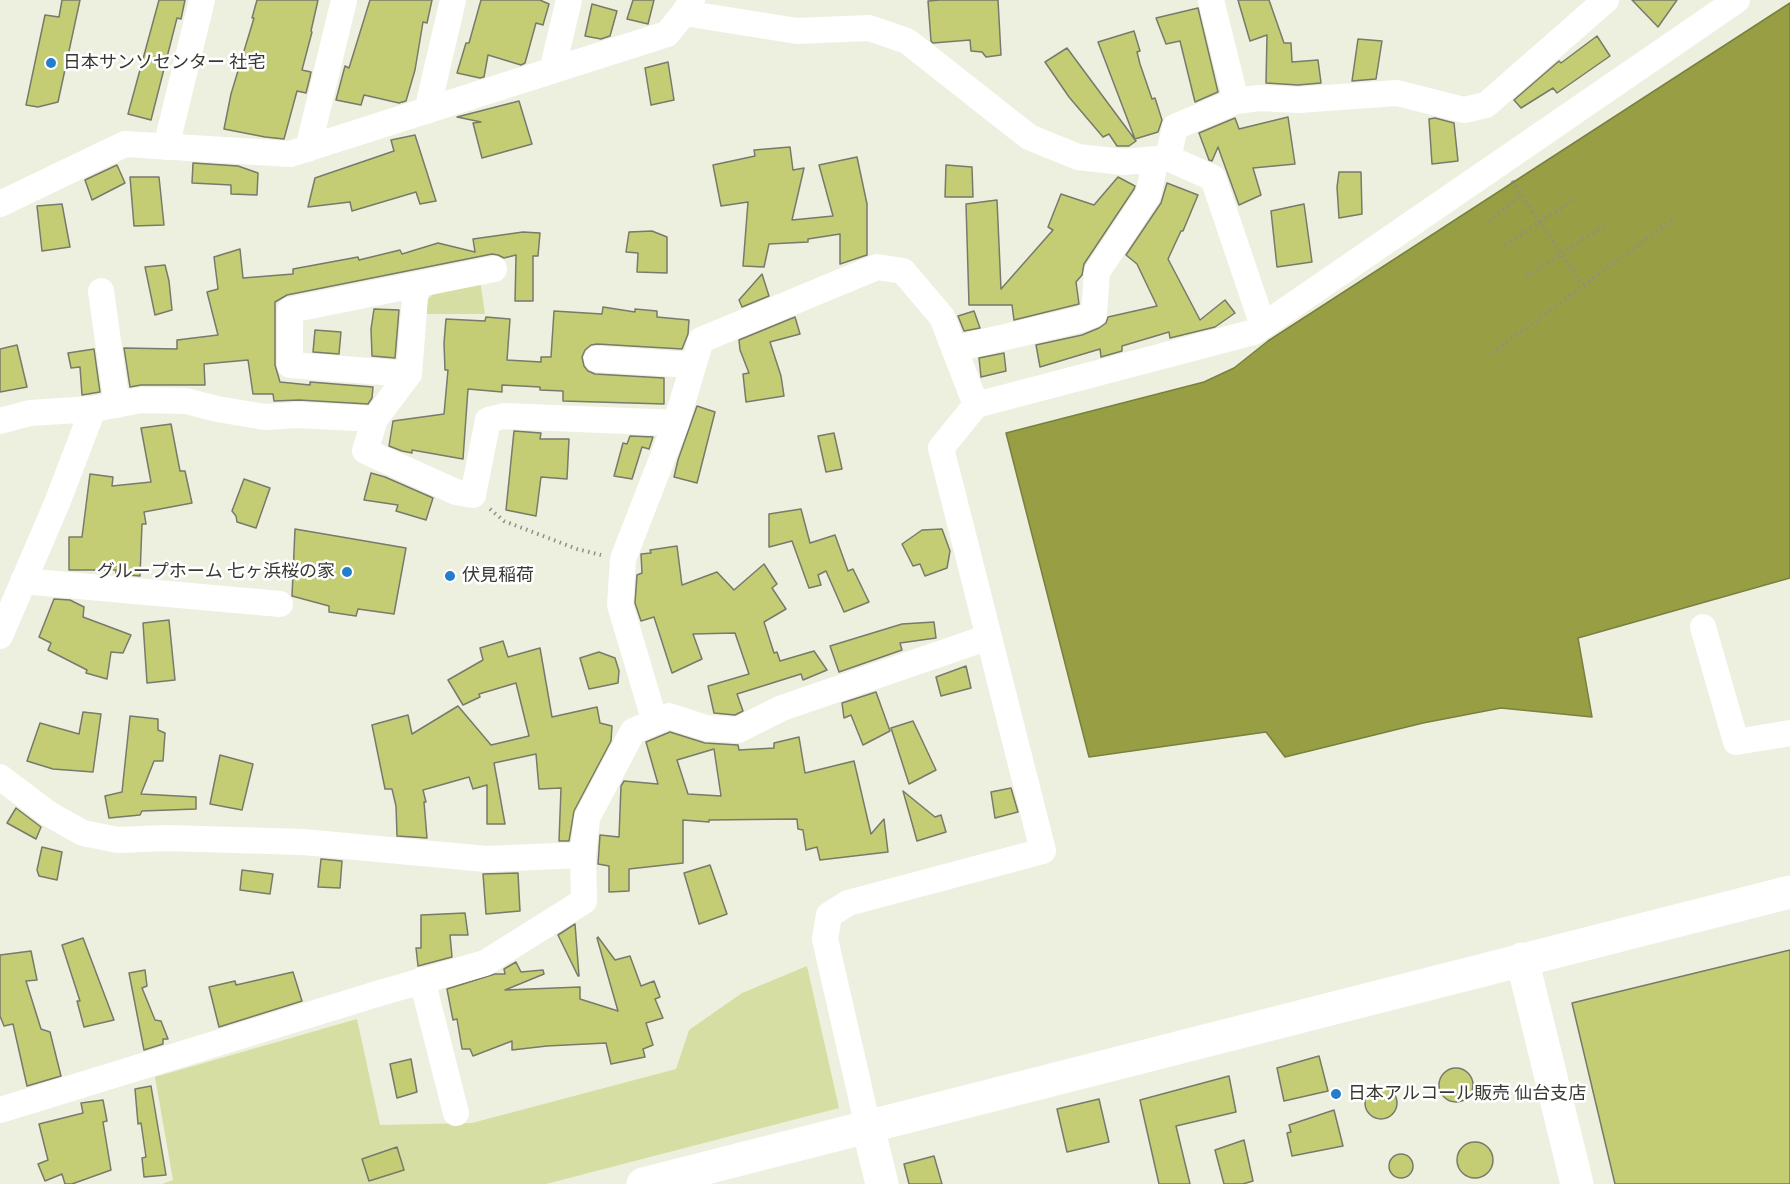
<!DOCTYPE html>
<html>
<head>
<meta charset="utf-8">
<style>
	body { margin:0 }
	canvas { display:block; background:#edf0df }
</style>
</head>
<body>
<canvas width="1790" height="1184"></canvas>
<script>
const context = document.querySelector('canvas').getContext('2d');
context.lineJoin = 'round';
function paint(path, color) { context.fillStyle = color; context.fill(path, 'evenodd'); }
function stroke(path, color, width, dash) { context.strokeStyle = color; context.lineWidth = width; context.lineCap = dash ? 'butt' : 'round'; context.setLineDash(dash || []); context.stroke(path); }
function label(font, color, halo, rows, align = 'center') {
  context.font = font + ' Karla,"Noto Sans JP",sans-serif'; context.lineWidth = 5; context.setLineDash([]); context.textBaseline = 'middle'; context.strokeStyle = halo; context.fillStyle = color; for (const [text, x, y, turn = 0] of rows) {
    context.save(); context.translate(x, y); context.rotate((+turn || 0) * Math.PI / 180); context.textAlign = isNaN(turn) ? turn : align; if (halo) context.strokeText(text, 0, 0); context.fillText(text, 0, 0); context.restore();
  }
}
const green = new Path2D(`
	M480,280L485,314H414L433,294Z
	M807,966L839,1108L546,1184H162L173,1180L155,1077L357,1019L380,1125L472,1123L676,1069L689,1030L742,993Z`);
const water = new Path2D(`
	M1790,3V578L1578,638L1592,717L1501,708L1423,723L1285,757L1266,732L1089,757L1006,433L1204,382L1234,368L1268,341Z`);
const building = new Path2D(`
	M62,0H80L58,102L38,107L26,105L45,15L59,17Z
	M159,0H185L181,19L177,18L151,120L128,114Z
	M257,0H318L311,31L312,32L302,70L311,72L310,77L306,93L297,91L284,139L265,137L224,129L231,94L254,18H252Z
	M370,0H432L427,23L423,22L415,70L406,101L399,103L364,95L361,105L336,100L345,66L349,68Z
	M481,0H540L549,4L543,25L536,23L525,63L521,65L488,55L484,77L480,78L457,73L466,43H469Z
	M633,0H654L648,24L627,19Z
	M940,0H998L1001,55L986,57L982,52L971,51L970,40L933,43L931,41L928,1Z
	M1238,0H1269L1284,43H1291L1292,62L1318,60L1321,83L1298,85L1266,83L1267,35L1250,41Z
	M1632,0H1677L1658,27Z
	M592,4L617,11L610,36L601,39L585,36Z
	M1198,8L1218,92L1195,102L1180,41L1166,44L1156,18Z
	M1134,31L1140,51L1137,52L1140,64L1152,99L1155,98L1162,120L1158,132L1135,139L1098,42Z
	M1597,36L1610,56L1557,93L1553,88L1521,108L1514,100L1559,61L1561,63Z
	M1358,39L1382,41L1376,79L1352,81Z
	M1067,48L1136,141L1129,146H1117L1109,134L1103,137L1069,97L1045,62Z
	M668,62L674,100L651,105L645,68Z
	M519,101L532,144L482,158L473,123L481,122L457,117Z
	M1288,117L1295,164L1253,168L1261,195L1239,205L1218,147L1212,161L1209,160L1199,133L1235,118L1239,129Z
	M1435,118L1454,123L1458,161L1432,164L1429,119Z
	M415,135L436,201L420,204L416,192L352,211L350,202L308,207L315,178L394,151L391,140Z
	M790,147L793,170L804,168L792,220L833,216L819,165L857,157L867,204V255L840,264V234L808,239V242L769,244L764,267L743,266L748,202L721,206L713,165L755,156L754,150Z
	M193,163L238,166L258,173L257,195L231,194V185L192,183Z
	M117,165L125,183L92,200L85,180Z
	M946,165L972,167L973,197H945Z
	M1339,172H1361L1362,214L1339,218L1337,187Z
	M130,177H159L164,225L134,226Z
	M1118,177L1135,186L1134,189L1084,264L1082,275L1076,282L1079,304L1014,320L1012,305H969L966,204L997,200L1001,289L1053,230L1048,227L1061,194L1094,205Z
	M1167,183L1198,195L1183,231H1181L1168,259L1200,320L1225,300L1235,313L1215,327L1170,338L1169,332L1122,346V351L1101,357L1100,349L1040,367L1036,345L1082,335L1099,328L1106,323L1108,317L1157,306L1137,264L1126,255L1161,203Z
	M62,204L70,247L42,251L37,206Z
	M1304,204L1312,262L1277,267L1271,211Z
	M652,231L667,237V273L637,272L638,253L626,252L629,232Z
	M523,232L540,233L538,256H533V301H515L516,255L504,258L498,255L492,254L287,295L275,302V365L280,382L310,385V382L373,387L372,398L368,404L299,400L274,401L273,394H253L248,360L204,364L205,385H141L130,387L124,348L177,349V340L218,335L207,292L218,289L214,257L240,249L243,278L293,274V269L358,257L359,260L400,250L402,254L438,243L475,252L473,239Z
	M165,265L169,281L172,310L155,315L145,267Z
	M762,274L769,296L742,307L739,300Z
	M603,307L635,312V309L657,311V317L689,320L688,334L682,349L597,344L591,345L585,350L582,357L584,366L588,371L595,374L664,378V404L563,401V391L540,390V387L502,385V392L468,389L463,459L412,450V453L402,451L389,446L393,421L444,414L448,370H445L444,343L446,319L485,321L486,317L510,319L507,360L541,362V357H551L554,311L602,314Z
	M374,309L399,310L395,358L372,356L371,329Z
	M974,311L980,328L964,331L958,316Z
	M795,317L800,334L770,342L781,376L784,396L746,402L743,374L749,373L740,350L739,340Z
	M315,330L341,332L339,354L313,352Z
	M17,345L27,387L0,392V349Z
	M94,349L100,392L82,395L80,367L71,368L68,353Z
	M1004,353L1006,371L981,377L979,358Z
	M697,406L715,412L697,483L674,477L678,460Z
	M171,424L180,471H185L192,503L144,512L146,524H142L140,576L116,574V570H69V537H82L90,474L113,477L112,486L151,482L141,428Z
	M514,431L541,433L540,439H569L567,479L541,477L536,516L506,510Z
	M834,433L842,469L826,472L818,436Z
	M630,436L653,437L649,449L642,447L632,479L614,476L623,443L627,444Z
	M371,473L385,477L433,498L426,520L396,511L398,505L364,500Z
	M244,479L270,488L256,528L237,522L236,516L232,511Z
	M801,509L810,543L835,535L848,571L853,569L869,602L844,612L826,571L818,575L821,585L809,588L792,541L769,547V514Z
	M295,529L406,548L394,614L358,609L356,616L329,612V606L292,596Z
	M942,529L950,551L947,568L925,576L920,564L913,566L902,544L922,530Z
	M677,546L682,585L717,572L734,590L764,564L777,584L772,588L786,609L764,622L774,653L777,652L780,661L814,651L827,670L803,680L801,674L737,694L743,711L735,715L714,713L708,686L749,674L735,633L693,634L702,659L672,673L654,617L641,621L635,603L637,575L642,573L641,554L651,553L650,550Z
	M54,599L70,600L84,607L83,617L131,635L123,653L111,652L107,679L86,673L87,670L48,650L51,643L39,637Z
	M169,620L175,680L147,683L143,623Z
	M934,622L936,638L900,643L902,650L839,672L830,646L902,624Z
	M503,641L508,657L540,648L552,717L597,707L600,723L612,726L611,741L574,811L569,841H559L561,788L539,789L536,754L494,763L505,824H487V785L473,789L469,777L423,790L426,802H424L427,838L397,836L396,806L392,789H385L372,725L408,715L412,734L458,706L491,745L529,736L516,683L479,694L480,697L463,705L448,680L483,660L480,648Z
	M599,652L615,658L619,671L618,683L589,689L580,658Z
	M966,666L971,688L941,696L936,677Z
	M876,692L890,731L863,745L851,715L844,718L842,703Z
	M83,712L101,714L93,772L53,769L27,761L40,723L79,734Z
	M130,716L158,719V730L165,733L163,761H154L141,794L196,797V809L142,811L140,815L109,818L105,796L122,792Z
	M913,721L936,770L909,784L891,728Z
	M670,732L705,743L738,745L739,750L774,748V743L799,737L805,773L854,761L871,834L884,819L888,852L820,860L817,847L806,850L803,830L798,829L797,819L709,820V822L683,820V863L629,869V891L609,892V866L598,864L600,835L619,837L621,786L624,781L658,784L646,742ZM714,749L721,796L688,794L677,760Z
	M220,755L253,764L242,810L210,804Z
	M1011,788L1018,812L995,818L991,792Z
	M903,791L935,817L941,815L946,832L917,841Z
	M16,808L41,827L36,839L7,823Z
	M42,847L62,852L57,880L39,876L37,870Z
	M321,859L342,861L340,888L318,887Z
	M710,865L727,914L699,924L684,873Z
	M242,870L273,874L270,894L240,890Z
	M518,873L520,911L486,914L483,874Z
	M465,913L468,935H450L452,957L418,966L416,948H421V915Z
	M575,924L579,976H578L558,935Z
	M598,937L615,960L630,956L641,986L654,981L660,997L655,999L663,1018L646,1023L653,1045L643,1049L645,1057L611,1064L606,1043L547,1046L512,1050V1041L473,1056L470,1049H462L457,1019L453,1020L447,989L495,974H505L504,969L516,962L521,972L543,970L544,974L505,990L580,987V999L618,1011L597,938Z
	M83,938L114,1020L84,1027L77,1001H80L62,945Z
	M1790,950V1184H1615L1572,1003Z
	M31,951L37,980L26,981L41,1029L50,1032L61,1076L27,1086L13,1024L4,1026L0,1016V955Z
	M145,970L147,986L142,988L155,1020L161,1021L168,1039H163V1044L144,1050L129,973Z
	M293,972L302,1001L219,1027L209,987L235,981L236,985Z
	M1319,1056L1328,1091L1284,1101L1277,1068Z
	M411,1059L417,1092L397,1098L390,1064Z
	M1439 1085a17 17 0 1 1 34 0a17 17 0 1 1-34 0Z
	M1229,1076L1236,1112L1176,1126L1190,1184H1159L1140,1100Z
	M151,1086L166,1175L144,1177L142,1158L146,1157L141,1123L138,1124L135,1089Z
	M1365 1103a16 16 0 1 1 32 0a16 16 0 1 1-32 0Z
	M1099,1099L1109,1142L1067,1152L1057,1109Z
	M103,1100L107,1121L103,1122L111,1170L72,1184H65L62,1174L45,1181L38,1164L48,1160L39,1124L83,1113L81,1103Z
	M1334,1110L1343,1146L1292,1156L1287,1133L1291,1132L1289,1125Z
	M1244,1140L1253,1181L1243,1184H1224L1215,1150Z
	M1457 1160a18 18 0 1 1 36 0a18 18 0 1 1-36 0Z
	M397,1147L404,1170L369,1181L362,1159Z
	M1389 1166a12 12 0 1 1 24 0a12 12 0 1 1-24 0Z
	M934,1156L942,1184H909L904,1164Z`);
const path = new Path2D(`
	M1512,181L1583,286
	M1489,221L1522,195
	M1505,245L1573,200
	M1527,276L1604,226
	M1492,353L1675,218
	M490,509L504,521L577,549L601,555`);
const street = new Path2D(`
	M1211,0L1236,101
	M684,13L797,31L869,28L907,41L1029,137L1078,157L1123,162L1168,158L1213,178L1263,326
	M552,71L569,0
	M427,111L453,0
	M166,147L202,0
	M308,149L344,0
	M1168,158L1175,127L1236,101L1259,98L1298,100L1397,93L1464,110L1486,105L1606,0
	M0,204L125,144L290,154L667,34L684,13L692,0
	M101,291L117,405
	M954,349L1078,320L1094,314L1097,272L1148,195L1156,159
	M597,359L693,365
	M409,374L416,285
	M375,419L365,451L456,492L473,495L488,420L504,416L676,423
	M0,421L30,413L93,409L141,400L186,401L217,409L265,417L298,415L375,419L409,374L290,365V310L494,269
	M23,581L280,604
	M1703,627L1736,742L1790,733
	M0,636L57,503L93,409
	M655,722L620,605L623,559L676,423L701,340L877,267L903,271L942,317L976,405
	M0,777L49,814L83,833L118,840L167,838L303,842L486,859L583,855L584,901L485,963L380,993L0,1110
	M583,855L587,818L633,731L669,716L706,728L738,730L782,708L989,637
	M422,980L456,1113
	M868,1127L825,939L829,915L848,903L1043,851L941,448L976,405L1254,332L1737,0`);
const secondary = new Path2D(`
	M1522,959L1577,1184
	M868,1127L882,1184
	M643,1184L1790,892`);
const markers = [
	[51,63,6,"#237ecb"],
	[347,572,6,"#237ecb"],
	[450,576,6,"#237ecb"],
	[1336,1094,6,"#237ecb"]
];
const poiNames = [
	["日本サンソセンター 社宅",63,63],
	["グループホーム 七ヶ浜桜の家",335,572,"right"],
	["伏見稲荷",462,576],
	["日本アルコール販売 仙台支店",1348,1094]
];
paint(green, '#d7dea3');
paint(water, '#979e44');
stroke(water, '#7a803f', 1.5);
paint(building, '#c4cd73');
stroke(building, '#787a6b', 1.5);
stroke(path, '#8e9085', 4, [1.5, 4.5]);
stroke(street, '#fff', 26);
stroke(secondary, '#fff', 33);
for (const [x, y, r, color] of markers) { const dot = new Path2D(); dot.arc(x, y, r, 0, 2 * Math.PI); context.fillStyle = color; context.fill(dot); stroke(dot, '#fff', 2); }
label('18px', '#383933', '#fff', poiNames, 'left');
</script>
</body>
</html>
